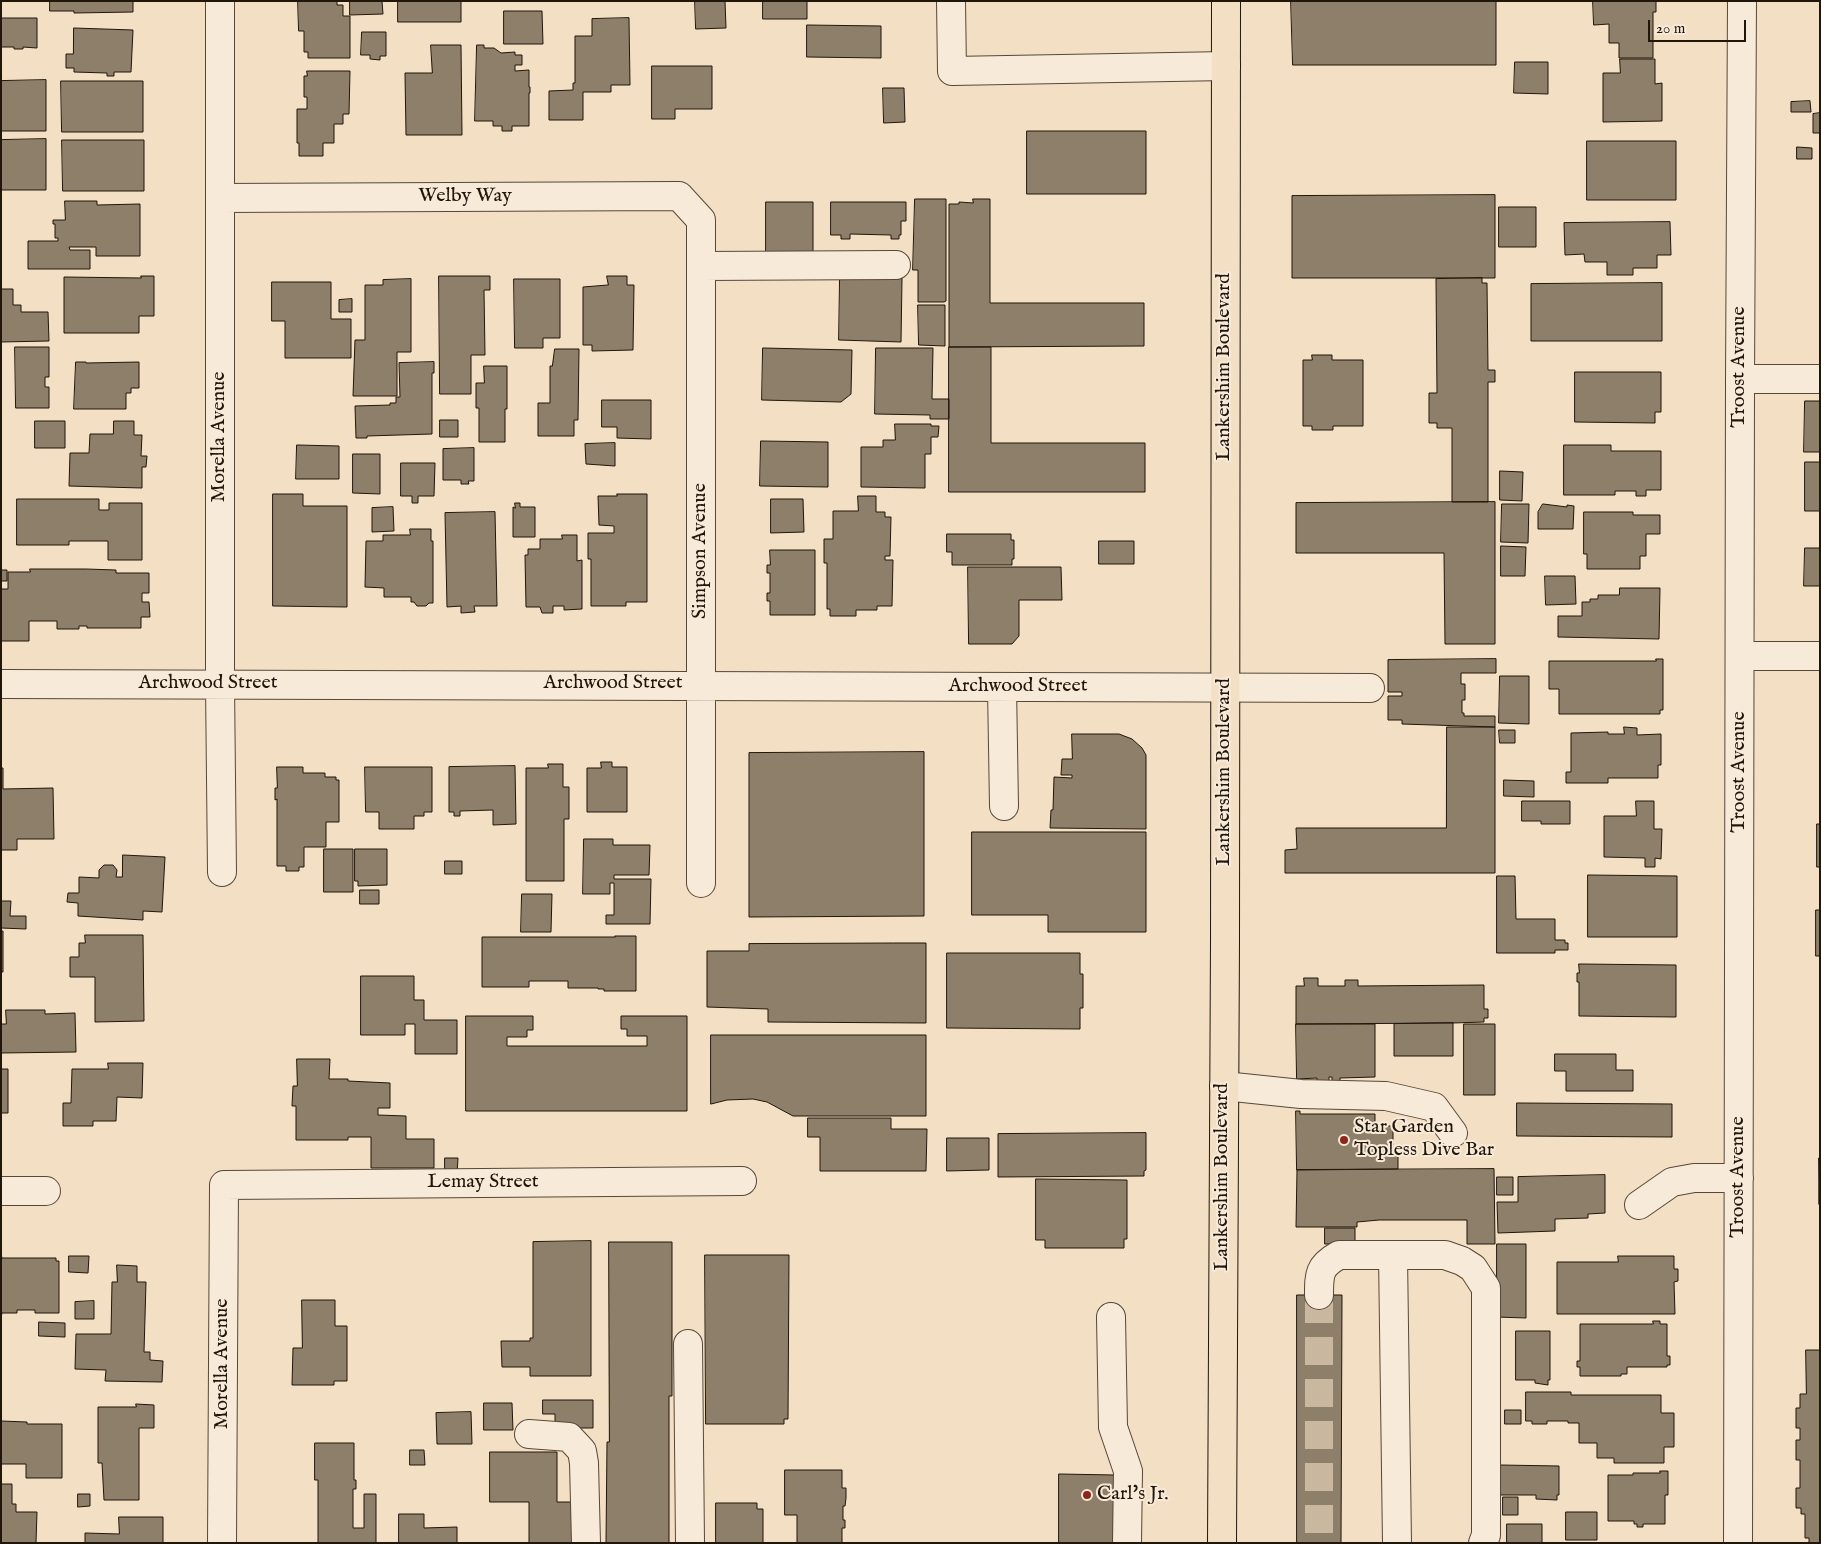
<!DOCTYPE html>
<html>
<head>
<meta charset="utf-8">
<style>
	body { margin:0 }
	#map { position:relative; width:1821px; height:1544px; overflow:hidden; background:#f3dfc4; font-family:"IM FELL English",serif }
	canvas { display:block }
	.frame { position:absolute; inset:0; border:2px solid #21160a; pointer-events:none }
	.scale { position:absolute; left:1648px; top:20px; width:98px; height:22px; box-sizing:border-box; border:2px solid #21160a; border-top:0; padding-left:6px; font-size:15px; line-height:18px; white-space:nowrap; color:#21160a; -webkit-text-stroke:4px #f7ead9; paint-order:stroke }
</style>
</head>
<body>
<div id="map">
<canvas width="1821" height="1544"></canvas>
<div class="frame"></div>
<div class="scale">20 m</div>
</div>
<script>
const context = document.querySelector('canvas').getContext('2d');
context.lineJoin = 'round';
function paint(path, color) { context.fillStyle = color; context.fill(path, 'evenodd'); }
function stroke(path, color, width, dash) { context.strokeStyle = color; context.lineWidth = width; context.lineCap = dash ? 'butt' : 'round'; context.setLineDash(dash || []); context.stroke(path); }
function label(font, color, halo, rows, align = 'center') {
  context.font = font + ' "IM FELL English",serif'; context.lineWidth = 4; context.setLineDash([]); context.textBaseline = 'middle'; context.strokeStyle = halo; context.fillStyle = color; for (const [text, x, y, turn = 0] of rows) {
    context.save(); context.translate(x, y); context.rotate((+turn || 0) * Math.PI / 180); context.textAlign = isNaN(turn) ? turn : align; if (halo) context.strokeText(text, 0, 0); context.fillText(text, 0, 0); context.restore();
  }
}
const building = new Path2D(`
	M50,1H133V12L74,13V11H50Z
	M298,1H337V5H343V16H350V58H308V52H304V31H299Z
	M350,1H382L383,14L350,15Z
	M398,1H461V22H398Z
	M695,1H725L726,28L696,29Z
	M763,1H807V19H763Z
	M1291,1H1496V65H1293Z
	M1593,1H1656V12H1653V58H1619V43H1609V24L1594,25Z
	M504,11H542L543,44H504Z
	M1,18H37V48L23,47V49H14V47H1Z
	M629,18L630,85H611V92H583V120H549V91L573,90V83H575V36H592V19Z
	M807,25L881,26V58L807,57Z
	M74,28L133,30L131,72H114V76H107V73L74,72V68H66V54H73Z
	M362,32H386V56H380V60L370,59V55H361Z
	M431,45H461L462,135H406L405,73H432Z
	M477,45H484V48H494L501,53L515,52V55H522V65H515V71L529,70V87H530V93H529V126H512V131H502V126H493V121H475Z
	M1620,59H1655V84L1662,83V121L1603,122V73H1620Z
	M1515,62H1548V94L1514,93Z
	M652,66H712V109H675V119H652Z
	M307,71H350L349,114H343V124H334V143H323V156H299V143H297V109H307V97H304V76H307Z
	M46,80V131H1V81Z
	M61,81H143V132H62Z
	M883,88H904L905,122L884,123Z
	M1810,101L1811,112H1791V102Z
	M1820,113V133H1813V114Z
	M1027,131H1146V194H1027Z
	M46,139V190H1V140Z
	M62,140H144V191H63Z
	M1587,141H1676V200H1587Z
	M1797,147L1812,148V159H1797Z
	M1495,195V278H1292V196Z
	M915,199H946V301L944,302H918V270H913Z
	M973,199H990V303H1144V346L949,347V204H959V202L973,203Z
	M65,201H97V205L140,204V256H96V247H69L70,250H90V269H28V241H58V238H55V224H53V220H65Z
	M766,202H813V255H766Z
	M831,202H906V221H901V235H899V239H891V235L850,234V239H841V235H831Z
	M1499,207H1536V247H1499Z
	M1670,222L1671,255H1657V268H1633V275H1607V262H1585L1584,254L1565,255L1564,223Z
	M141,276H154V316H139V333H64V277L141,278Z
	M439,276H490V290H484L485,355H471V394H440Z
	M607,276H627V285H634L633,350L592,351V345H583V287L608,285Z
	M840,276L902,278L901,342L839,340Z
	M1482,278V283H1487L1488,370H1495V382H1488V502H1452V428H1437V423H1429V393H1437L1436,279Z
	M411,279V352H397V396H353L355,340H365V285H383V280Z
	M514,279H560V338H543V348H515Z
	M272,282H331V319H351V358H285V321H272Z
	M1662,283V341H1531V284Z
	M1,289H13V305H21V312H48L49,341L1,342Z
	M352,299V312H339V300Z
	M918,305H945V346L919,345Z
	M15,347H49V377H45V387H49V408H16Z
	M949,347H991V443H1145V492H949Z
	M763,348L852,350L851,394L841,402L762,400Z
	M876,348H933L932,399H949V419H930V415L875,414Z
	M555,349H579L578,420H574V436H538V403H550V366H552Z
	M1312,355H1332V360H1363V426H1333V430H1312V426H1303V360H1312Z
	M76,362H86V363L139,362V388H131V393H126V409H74Z
	M434,362V373H432V434L367,436V438H356L355,406L390,405V403H396V397H400L399,363Z
	M484,366H507V409H505V442H479V408H476V383H484Z
	M1575,372H1661V412H1655V423L1575,422Z
	M602,400H651V439L617,438V427H602Z
	M1805,401H1820V452H1804Z
	M440,420H458V437H440Z
	M35,421H65V448H35Z
	M114,421H134V435H142L141,456H147L146,467H142V488L69,486L70,453H89L90,434H113Z
	M895,424H931V426H939L938,437H931V454H925V488L861,487V447H883V440H895Z
	M761,441L828,442V487L760,486Z
	M615,443V466L586,464L585,444Z
	M297,445L339,446V479H296Z
	M1564,445H1611V451H1661V490H1646V496H1636V491H1615V495H1564Z
	M474,448V481H468L469,484H461V480H443V449Z
	M353,454H380V494L353,493Z
	M1805,462H1820V511H1805Z
	M401,463H435L434,496H418V503H412V496H401Z
	M1500,471L1523,472L1522,501L1500,500Z
	M273,494H303V506H347V607L273,606Z
	M617,494H647V602H626V606H591V559H588V533H614V526L599,525L598,496H617Z
	M858,496H876V512H885V517H891L890,556H885V560H893L892,606H877V610H856V616H830V609H827V563H824V539H833V511H858Z
	M17,499H99V510H109V503H142V560H108V541H69V545H17Z
	M771,499H803L804,532L771,533Z
	M1495,502V644H1445L1444,553H1296V503Z
	M515,503H520V507H535V537H513V507L515,508Z
	M1502,504H1529L1528,543L1501,542Z
	M1543,504L1567,507V505L1574,506L1573,529H1538V512Z
	M393,507L394,531L372,532V508Z
	M495,512L497,606H474L475,612L461,613V606L447,607L445,513Z
	M1584,512H1633V515H1660V534H1646V556H1640V569H1587V554H1584Z
	M410,529H431V541H433V603H429L426,606H417L414,602H411V597H384V588L365,587L366,541H383V535H410Z
	M947,534H1011V540H1014V559H1012V565H952V552H947Z
	M562,535H577V561L582,560V609L564,610V606H553V613H542L540,607H526L525,555H528V549H540V539H562Z
	M1099,541H1134V564H1099Z
	M1501,546L1526,547L1525,576H1501Z
	M1805,548H1820V586H1804Z
	M770,550H815V615H770V601H767V593H770V573H767V565H770Z
	M968,567H1061L1062,600H1019V636L1012,644H969Z
	M30,569H86L116,570V573H149V593H142V602H149L150,617H141V628H87V626H79V629H57V621H29V641H1V589H8V572H30Z
	M1,570H7V581H1Z
	M1545,576H1575L1576,604L1546,605Z
	M1620,588H1660L1659,639L1558,637V616H1582V602H1590V599H1598V595H1619Z
	M1496,659V673H1461V684H1465V700H1462V713H1464V716H1495V727L1402,724V720H1388V696H1402V692H1388V660Z
	M1656,659H1663V710H1660V714H1559V689H1549V661H1656Z
	M1500,676H1529V724L1499,723Z
	M1447,727H1495V873H1285V850L1297,849L1296,828H1446Z
	M1624,727L1637,728V735L1661,734V765H1658V778H1608V783H1566V772H1571V733L1608,732V734H1624Z
	M1499,730H1515V743H1500Z
	M1072,734H1119L1132,739L1142,748L1146,755V829L1050,828L1051,810H1053L1054,777L1072,778V775H1061L1062,759H1072Z
	M924,752V916L749,917V753Z
	M601,762H612V767H627V812H587V768H601Z
	M548,764H563V787H569V819H564V881H526V768H548Z
	M515,766L516,824L493,825V810L460,811V816H454V812H449V767Z
	M277,767H303V773H325V777H336V780H339V822H326V847H304V867H299V871H286V866H277V799L275,800V788H277Z
	M365,767H432V812H424V816H414V829H379V812H366Z
	M1,768H3V789L53,788L54,839H17V850H1Z
	M1504,780L1534,781V797L1504,796Z
	M1522,801H1570V824H1541V821H1522Z
	M1636,801H1654V829H1662L1661,859L1655,858V867H1645V858L1604,857V816H1636Z
	M1817,824H1820V867H1817Z
	M972,832H1146V932H1048V915H972Z
	M584,839H613V845H650L649,875H614V879H651L650,924H606V915H614V883H610V894H583Z
	M324,849H353V892H324Z
	M355,849H387V885L358,886V881H355Z
	M123,855L165,857L162,912L143,911V920L78,916V903L67,902L68,893H79V877L99,878V870L104,865H113L117,870L116,877H122Z
	M445,861H462V874H445Z
	M1588,875L1677,876V937H1588Z
	M1497,876H1515L1516,919H1555V940H1565V943H1568V950H1555V953H1497Z
	M360,890H379V904H360Z
	M522,894H552L551,932H521Z
	M1,901H11L10,916H26V929L1,928Z
	M1816,910H1820V956H1816Z
	M1,931H3V972H1Z
	M85,935H143L144,1021L95,1022V977H70V957H79V943H85Z
	M615,936H636V991H604V989H598V988H568V981H529V987H482V937H615Z
	M894,943H926V1023L768,1022V1009L707,1007V951H749V944Z
	M947,953H1080V974H1083V1008H1080V1029L947,1028Z
	M1579,964L1676,965V1017L1579,1016V982H1577V973H1579Z
	M361,976H414V1000H424V1020H457V1054H415V1024H405V1035H361Z
	M1304,978H1318V986H1345V980H1358V986L1484,985V1009H1488V1018H1484V1022L1453,1023L1296,1024V986H1304Z
	M6,1010H45V1014L75,1013L76,1052L1,1053V1024H6Z
	M466,1016H533V1030H527V1037H507V1046H647V1036H627V1029H621V1016H687V1111H466Z
	M1453,1023V1056H1394V1024Z
	M1296,1024H1375V1077L1340,1078V1086H1332V1077H1329V1084H1317V1078L1297,1079Z
	M1464,1024H1495V1095H1464Z
	M711,1035H926V1116H793L767,1102L753,1099L727,1100L711,1104Z
	M1555,1054H1616V1070H1633V1091H1566V1071H1555Z
	M297,1059H330L329,1079H348V1081L390,1083V1108H378V1115L406,1116V1139H434V1168H371V1137H348V1140H296V1106H292L293,1086H297Z
	M108,1063H143L142,1098L117,1097L116,1121H93V1126H63V1103H71L72,1069H108Z
	M1,1069H8V1113H1Z
	M1517,1103L1672,1104V1137L1517,1136Z
	M1296,1111H1300V1114H1375V1126H1393V1154H1398V1169L1297,1170Z
	M808,1118H891V1129H927L926,1171H820V1137H808Z
	M1146,1133V1170L1144,1171V1176L998,1177V1134Z
	M947,1138H989V1170L947,1171Z
	M445,1158H458L457,1174L445,1173Z
	M1819,1158H1820L1819,1204Z
	M1494,1169L1495,1244H1467V1220H1379L1357,1222V1227H1296L1297,1170Z
	M1605,1175V1213L1588,1214V1218L1555,1219V1231L1498,1233L1497,1202H1518V1177Z
	M1497,1177H1513V1195H1497Z
	M1036,1179L1127,1180V1239H1124V1248H1045V1240H1036Z
	M1325,1228H1355V1244H1325Z
	M591,1241V1376H530V1367H502L501,1341H530V1338H533V1242Z
	M609,1242H672V1396H669V1543H606L607,1442H609Z
	M1497,1244H1526V1318L1497,1317Z
	M1,1254L2,1258H56V1261H59V1313H35V1310H17V1313H2L1,1318Z
	M705,1255H789L788,1419H784V1424H706Z
	M69,1256H89L88,1273L69,1272Z
	M1618,1256H1674V1269H1678V1281L1674,1282L1675,1314H1557V1262H1618Z
	M117,1265L137,1266V1282H146L144,1352H150V1360L163,1361L162,1382L105,1381L106,1370L75,1369L76,1334H111L112,1282H117Z
	M1297,1295H1342L1341,1543H1297Z
	M302,1300H335V1326H347V1381H334V1385H292L293,1348H302Z
	M94,1301V1319H75V1302Z
	M1653,1321H1660V1324H1667V1356H1670V1365H1667V1367H1627V1374H1621V1376H1580V1367H1577V1361H1580V1324H1653Z
	M39,1322L65,1323V1337L39,1336Z
	M1516,1331H1550V1380H1548V1385L1535,1383V1380H1516Z
	M1806,1350H1820V1543H1809V1538H1805V1514H1801V1508H1796V1488H1800V1460H1796V1440H1800V1428H1796V1408H1800V1394H1806Z
	M1526,1392H1571V1395H1661V1413H1674V1447H1664V1463H1614V1458H1597V1443H1579V1423H1568V1421H1547V1424H1532V1421H1526Z
	M543,1400H593V1428H555V1414H543Z
	M484,1403H512L513,1430H484Z
	M136,1404L154,1405V1428H139V1500H104L102,1463H98V1407H136Z
	M1505,1410H1521V1424H1505Z
	M471,1412L472,1444H437L436,1413Z
	M1,1421L27,1422V1424H62V1478H26V1464H1Z
	M315,1443H354V1480H356V1489H353V1528H364V1494H376V1543H318V1480H315Z
	M410,1450H424L425,1465H410Z
	M490,1452H557V1502H581V1543H529V1502H490Z
	M1500,1465L1559,1466V1495H1557V1500L1536,1499V1495H1500Z
	M785,1470H842V1488H846V1498L845,1506H843V1520H845V1528H842V1543H797V1515H785Z
	M1660,1471H1668V1495H1665V1524H1643V1527H1637V1524H1634V1521H1608V1475H1633V1473H1660Z
	M1059,1474L1115,1475L1114,1543H1059Z
	M1,1484H12V1504H16V1512H37L36,1543H1Z
	M78,1494H90V1506L78,1507Z
	M1503,1497H1518V1515H1503Z
	M716,1503H757V1509H763V1543H716Z
	M1566,1512H1597V1540H1566Z
	M399,1514H424V1528L457,1527V1543H399Z
	M119,1517H163V1543H85V1533L119,1534Z
	M1507,1524H1542V1543H1507Z`);
const minorTunnel = new Path2D(`
	M1319,1295V1543`);
const minor = new Path2D(`
	M220,1V684L222,872
	M951,1L952,71L1226,66
	M220,198L679,196L701,220V883
	M701,266L896,265
	M1740,379H1820
	M1740,656H1820
	M1,684L1370,688
	M1002,687L1004,806
	M1224,1086L1301,1094L1386,1096L1434,1107L1453,1133
	M1,1191H46
	M1639,1205L1672,1182L1694,1178H1739
	M1393,1255L1397,1543
	M1319,1295C1319,1274 1319,1266 1339,1255H1445L1462,1261L1473,1268L1486,1288V1535L1483,1543
	M1111,1317L1113,1427L1128,1471L1127,1543
	M688,1344L690,1543
	M529,1434L569,1437L582,1451L584,1463L586,1543
	M222,1543L224,1185L742,1181
	M1738,1543L1740,379L1742,1`);
const major = new Path2D(`
	M1222,1543L1225,941L1226,1`);
const markers = [
	[1344,1140,5,"#8f2418"],
	[1087,1495,5,"#8f2418"]
];
const streetNames = [
	["Welby Way",465,197],
	["Lankershim Boulevard",1225,367,-90],
	["Troost Avenue",1740,367,-90],
	["Morella Avenue",220,437,-90],
	["Simpson Avenue",701,551,-90],
	["Archwood Street",208,684],
	["Archwood Street",613,684],
	["Archwood Street",1018,687],
	["Lankershim Boulevard",1225,772,-90],
	["Troost Avenue",1740,772,-90],
	["Lankershim Boulevard",1223,1177,-90],
	["Troost Avenue",1739,1177,-90],
	["Lemay Street",483,1183],
	["Morella Avenue",223,1364,-90]
];
const poiNames = [
	["Star Garden",1354,1128],
	["Topless Dive Bar",1354,1151],
	["Carl's Jr.",1097,1495]
];
paint(building, '#8e7f6b');
stroke(building, '#21160a', 1);
stroke(minorTunnel, '#c9b79f', 28, [28, 14]);
stroke(minor, '#564838', 30);
stroke(major, '#21160a', 30);
stroke(minor, '#f7ead9', 28);
stroke(major, '#f3dfc4', 28);
for (const [x, y, r, color] of markers) { const dot = new Path2D(); dot.arc(x, y, r, 0, 2 * Math.PI); context.fillStyle = color; context.fill(dot); stroke(dot, '#f7ead9', 2); }
label('20px', '#21160a', '#f7ead9', streetNames);
label('20px', '#21160a', '#f7ead9', poiNames, 'left');
</script>
</body>
</html>
